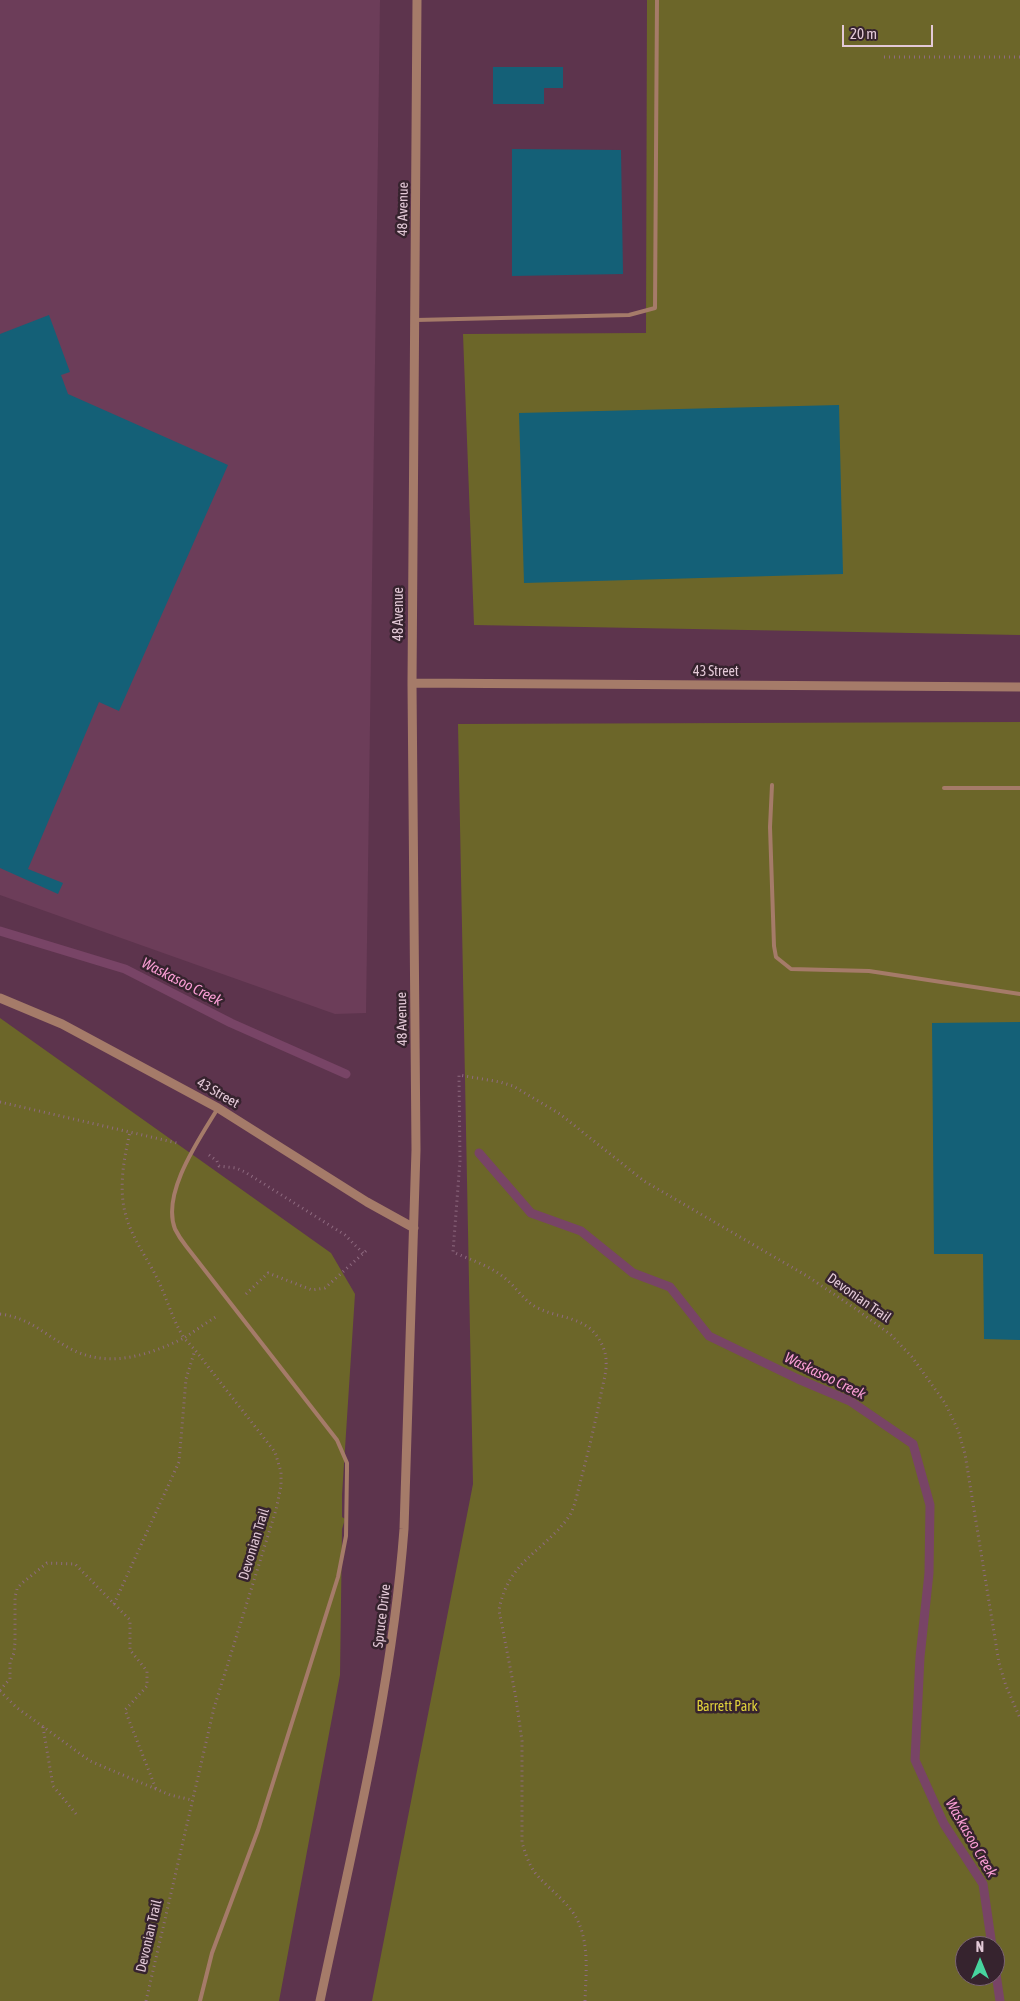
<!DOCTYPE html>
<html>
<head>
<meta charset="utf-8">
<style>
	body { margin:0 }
	#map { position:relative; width:1020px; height:2001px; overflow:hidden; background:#5d344d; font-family:"Asap Condensed",sans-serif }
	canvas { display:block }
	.north { position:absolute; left:955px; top:1936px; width:50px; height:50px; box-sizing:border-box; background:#36232e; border:1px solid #7b6572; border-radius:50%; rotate:0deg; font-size:14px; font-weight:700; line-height:20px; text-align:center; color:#e3c9d7 }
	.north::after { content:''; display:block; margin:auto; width:18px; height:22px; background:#47d49e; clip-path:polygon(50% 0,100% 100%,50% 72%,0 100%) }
	.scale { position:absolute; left:842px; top:25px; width:91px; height:22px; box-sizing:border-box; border:2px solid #e3c9d7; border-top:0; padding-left:6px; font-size:15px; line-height:18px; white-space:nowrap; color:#e3c9d7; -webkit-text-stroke:4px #36232e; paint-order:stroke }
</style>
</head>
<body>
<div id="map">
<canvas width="1020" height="2001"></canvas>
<div class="north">N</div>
<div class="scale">20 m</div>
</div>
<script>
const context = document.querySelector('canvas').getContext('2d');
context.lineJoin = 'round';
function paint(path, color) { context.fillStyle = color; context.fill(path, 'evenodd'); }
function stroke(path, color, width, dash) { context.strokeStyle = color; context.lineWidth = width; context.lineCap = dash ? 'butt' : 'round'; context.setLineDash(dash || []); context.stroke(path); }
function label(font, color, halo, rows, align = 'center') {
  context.font = font + ' "Asap Condensed",sans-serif'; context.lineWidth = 5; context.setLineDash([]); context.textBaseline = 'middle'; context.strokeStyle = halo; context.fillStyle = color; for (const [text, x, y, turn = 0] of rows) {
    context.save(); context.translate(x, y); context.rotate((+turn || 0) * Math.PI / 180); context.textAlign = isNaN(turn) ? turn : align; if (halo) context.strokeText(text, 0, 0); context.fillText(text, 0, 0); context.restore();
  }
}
const built = new Path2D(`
	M0,0H380L366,1013L335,1014L0,895Z`);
const green = new Path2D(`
	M647,0H1020V635L474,625L463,334L646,333Z
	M1020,722V2001H372L473,1484L458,724ZM965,1946H995V1976H965Z
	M0,1018L331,1253L355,1294L342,1495V1517L345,1519L342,1529L340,1675L279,2001H0Z`);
const stream = new Path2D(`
	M0,931L125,969L231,1023L346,1074
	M479,1153L531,1213L581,1231L633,1273L670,1287L709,1336L798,1379L850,1401L913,1444L930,1505L929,1573L920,1657L915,1760L944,1824L983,1884L992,1946
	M995,1967L1000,2001`);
const building = new Path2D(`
	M493,67H563V88H544V104H493Z
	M512,149L621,150L623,274L512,276Z
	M49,315L70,372L61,375L68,394L228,465L119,711L99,702L28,869L63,883L58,894L0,868V334Z
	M839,405L843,574L524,583L519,413Z
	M1020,1022V1340L984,1339L983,1254H934L932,1023Z`);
const path = new Path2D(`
	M884,57H1020
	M0,1102L177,1143
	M209,1155L217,1161L219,1166L236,1168L245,1172L345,1235L363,1253
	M246,1294L268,1273L312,1290L325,1288L367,1250
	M0,1314C30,1318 44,1334 69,1348C107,1369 147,1356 184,1338C172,1319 167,1298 157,1278C147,1258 132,1238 126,1216C118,1189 124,1158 130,1132
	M114,1604L179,1462L186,1379L195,1350
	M0,1690L10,1679V1662L14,1653L15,1642V1597L17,1589L21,1584L47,1563L75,1564L130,1620V1650L147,1671V1686L125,1710L156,1789
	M0,1691L16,1707L90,1761L170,1795L192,1800
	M43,1727L53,1786L77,1815
	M146,2001L214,1708L276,1510L281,1486V1472L275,1452L195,1350L184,1338L217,1316
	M585,2001C586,1972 590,1939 574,1914C563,1898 548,1888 536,1874C529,1865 525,1853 522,1842V1741L516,1698L499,1610C508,1561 542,1553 568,1518C575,1508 577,1494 580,1483C588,1453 595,1424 601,1394C603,1383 607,1371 606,1361C606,1352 602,1343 597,1336C583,1317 559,1318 540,1309C525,1303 518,1289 506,1279C491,1266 471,1260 453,1252L460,1161L459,1075L500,1082L513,1086L560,1114L644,1181L807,1276L856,1309L891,1335L912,1357L945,1403L958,1430L965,1454L999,1663L1006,1686L1020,1718`);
const service = new Path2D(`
	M416,320L629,315L655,308L657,0
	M772,785L770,827L774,946L776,957L791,969L869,971L1020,994
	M944,788H1020
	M200,2001L212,1953L258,1830L338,1577L346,1536L347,1470V1463L337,1440L186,1246C182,1241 178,1235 175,1229C161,1193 200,1138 218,1108`);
const tertiary = new Path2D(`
	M412,683L1020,687
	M0,998L62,1024L218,1108L367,1202L414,1228
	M320,2001C353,1844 392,1689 404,1529L416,1150L412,683L417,0`);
const streetNames = [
	["48 Avenue",403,209,-89],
	["48 Avenue",399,614,-90],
	["43 Street",716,672],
	["48 Avenue",402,1019,-91],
	["43 Street",218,1093,30],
	["Devonian Trail",859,1298,35],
	["Devonian Trail",254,1544,-73],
	["Spruce Drive",382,1616,-83],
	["Devonian Trail",149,1936,-77]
];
const parkNames = [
	["Barrett Park",727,1707]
];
const waterNames = [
	["Waskasoo Creek",182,982,27],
	["Waskasoo Creek",825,1376,26],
	["Waskasoo Creek",971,1838,60]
];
paint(built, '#6c3d59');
paint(green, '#6c6629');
stroke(stream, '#784466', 9);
paint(building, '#146077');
stroke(path, '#8f6b80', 3, [1, 4]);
stroke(service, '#a57b69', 4);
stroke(tertiary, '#a57b69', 9);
label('14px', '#e3c9d7', '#36232e', streetNames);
label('14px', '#dfd13b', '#36232e', parkNames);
label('italic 15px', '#f99dd4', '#36232e', waterNames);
</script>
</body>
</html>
